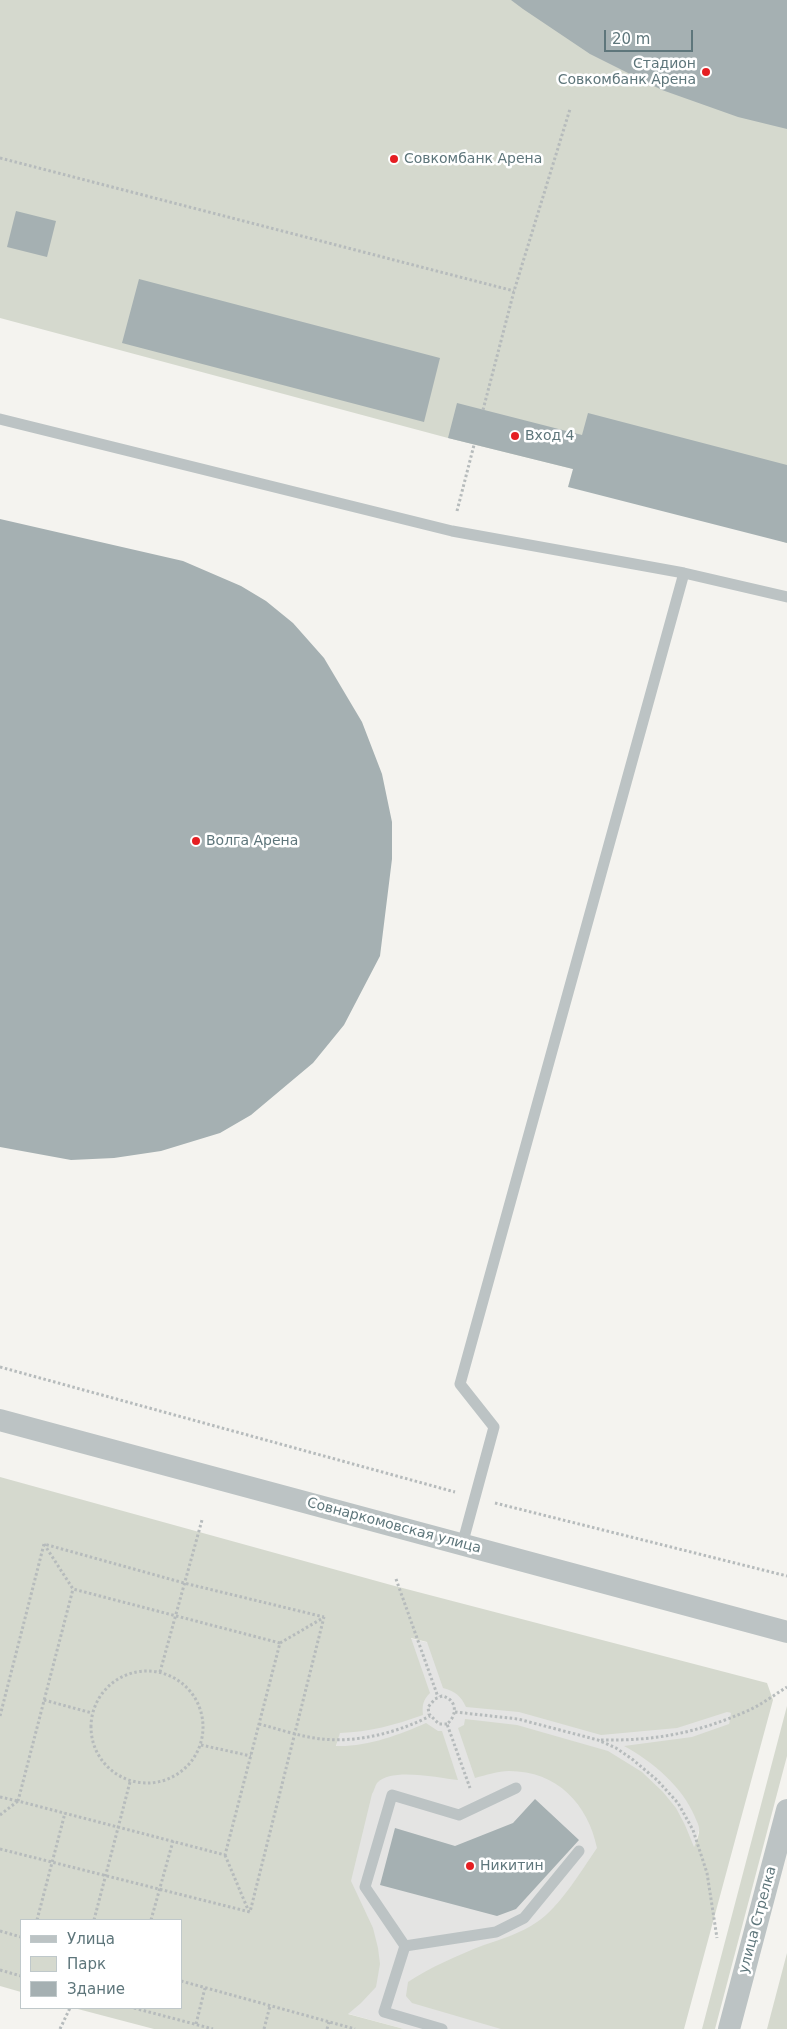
<!DOCTYPE html>
<html>
<head>
<meta charset="utf-8">
<style>
	body { margin:0 }
	#map { position:relative; width:787px; height:2029px; overflow:hidden; background:#f4f3ef; font-family:"DejaVu Sans",sans-serif }
	canvas { display:block }
	.legend { position:absolute; left:20px; top:1919px; width:162px; height:90px; box-sizing:border-box; background:#fff; border:1px solid #bfc8ca; margin:0; padding:6px 9px; list-style:none; font-size:15px; color:#5e767b }
	.legend li { display:flex; align-items:center; gap:10px; height:25px }
	.legend b { width:25px; border:1px solid #bfc8ca }
	.scale { position:absolute; left:604px; top:30px; width:89px; height:22px; box-sizing:border-box; border:2px solid #5e767b; border-top:0; padding-left:6px; font-size:15px; line-height:18px; white-space:nowrap; color:#5e767b; -webkit-text-stroke:4px #fff; paint-order:stroke }
</style>
</head>
<body>
<div id="map">
<canvas width="787" height="2029"></canvas>
<ul class="legend">
<li><b style="height:6px;background:#bcc3c4"></b>Улица</li>
<li><b style="height:14px;background:#d5d9ce"></b>Парк</li>
<li><b style="height:14px;background:#a5b0b2"></b>Здание</li>
</ul>
<div class="scale">20 m</div>
</div>
<script>
const context = document.querySelector('canvas').getContext('2d');
context.lineJoin = 'round';
function paint(path, color) { context.fillStyle = color; context.fill(path, 'evenodd'); }
function stroke(path, color, width, dash) { context.strokeStyle = color; context.lineWidth = width; context.lineCap = dash ? 'butt' : 'round'; context.setLineDash(dash || []); context.stroke(path); }
function label(font, color, halo, rows, align = 'center') {
  context.font = font + ' "DejaVu Sans",sans-serif'; context.lineWidth = 5; context.setLineDash([]); context.textBaseline = 'middle'; context.strokeStyle = halo; context.fillStyle = color; for (const [text, x, y, turn = 0] of rows) {
    context.save(); context.translate(x, y); context.rotate((+turn || 0) * Math.PI / 180); context.textAlign = isNaN(turn) ? turn : align; if (halo) context.strokeText(text, 0, 0); context.fillText(text, 0, 0); context.restore();
  }
}
const built = new Path2D(`
	M365,1628L732,1713L643,2029H404L272,1993L337,1743Z`);
const green = new Path2D(`
	M0,0H787V543L573,469L448,438L0,318Z
	M0,1477L391,1585L767,1683L773,1700L684,2029H501L412,2003L406,1996L408,1982C431,1967 458,1955 484,1945C502,1939 521,1933 537,1922C560,1907 581,1871 597,1848C588,1804 557,1771 509,1771C498,1771 486,1775 475,1778L458,1728L464,1725L465,1719L517,1725L608,1751L642,1772L663,1792L676,1808L685,1825L694,1847C696,1842 700,1834 699,1828C699,1825 696,1820 695,1817C682,1786 653,1762 624,1746L692,1737L729,1724L731,1713L727,1712L677,1728L601,1735L519,1712L466,1707C461,1696 455,1691 443,1688L427,1642L411,1638L430,1693C423,1700 422,1705 423,1715C395,1725 369,1732 340,1733L336,1746C367,1747 399,1735 426,1723L438,1731H442L458,1780C439,1778 391,1767 377,1783C375,1786 374,1791 372,1794L351,1881L373,1928L378,1948L380,1964L376,1987L361,2003L348,2014L404,2029H154L74,2008H181V1920H21V1992L0,1986Z
	M787,1706V1756L715,2029H702Z
	M787,1953V2029H767Z`);
const building = new Path2D(`
	M511,0H787V129L738,117L662,90L590,54L523,9Z
	M16,211L56,221L47,257L7,247Z
	M139,279L440,358L424,422L122,343Z
	M457,403L582,435L588,413L787,465V543L568,487L573,469L448,438Z
	M0,519L183,561L241,586L266,601L293,623L324,658L362,722L382,774L392,822V859L380,956L344,1025L313,1063L251,1115L220,1133L161,1151L114,1158L71,1160L0,1147Z
	M535,1799L579,1840L516,1909L497,1916L380,1885L395,1828L455,1846L513,1823Z`);
const path = new Path2D(`
	M0,158L514,291
	M483,410L514,291L570,109
	M457,511L474,445
	M0,1367L455,1492
	M495,1503L787,1576
	M44,1544L73,1589L280,1643L225,1855L18,1801L73,1589
	M396,1579L438,1697
	M280,1643L323,1618
	M91 1727a56 56 0 1 1 112 0a56 56 0 1 1-112 0Z
	M160,1672L202,1520
	M44,1700L92,1713
	M455,1712L518,1719L598,1740L616,1748L632,1759L657,1780L678,1803L693,1830L707,1873L717,1938
	M0,1716L44,1544L184,1583L324,1617
	M259,1724C279,1729 301,1737 322,1739C358,1743 399,1732 430,1716
	M447,1724H439L429,1714L428,1707L435,1699L442,1696C457,1699 458,1715 447,1724L470,1788
	M601,1740C655,1741 697,1733 747,1711C761,1705 774,1695 787,1687
	M201,1745L251,1756
	M0,1797L18,1801
	M0,1815L18,1801
	M0,1849L250,1912L324,1617
	M225,1855L249,1912
	M37,1920L65,1813
	M94,1920L130,1782
	M151,1920L173,1841
	M0,1931L21,1937
	M0,1970L21,1976
	M181,1981L355,2029
	M134,2008L213,2029
	M196,2024L205,1988
	M60,2029L70,2008
	M264,2029L270,2006
	M327,2029L329,2022`);
const service = new Path2D(`
	M0,419L452,531L684,573L787,597
	M462,1545L494,1427L460,1384L684,573
	M516,1788L459,1815L392,1795L365,1887L405,1946L496,1932L524,1918L579,1851
	M405,1946L384,2012L442,2029`);
const minor = new Path2D(`
	M0,1420L787,1632
	M729,2029L787,1810`);
const markers = [
	[706,72,5,"#e51e22"],
	[394,159,5,"#e51e22"],
	[515,436,5,"#e51e22"],
	[196,841,5,"#e51e22"],
	[470,1866,5,"#e51e22"]
];
const poiNames = [
	["Стадион",696,64,"right"],
	["Совкомбанк Арена",696,80,"right"],
	["Совкомбанк Арена",404,159],
	["Вход 4",525,436],
	["Волга Арена",206,841],
	["Никитин",480,1866]
];
const streetNames = [
	["Совнаркомовская улица",394,1526,15],
	["улица Стрелка",758,1920,-75]
];
paint(built, '#e4e4e3');
paint(green, '#d5d9ce');
paint(building, '#a5b0b2');
stroke(path, '#b6bbbc', 3, [2.5, 2.5]);
stroke(service, '#bcc3c4', 11);
stroke(minor, '#bcc3c4', 22);
for (const [x, y, r, color] of markers) { const dot = new Path2D(); dot.arc(x, y, r, 0, 2 * Math.PI); context.fillStyle = color; context.fill(dot); stroke(dot, '#fff', 2); }
label('14px', '#5e767b', '#fff', poiNames, 'left');
label('14px', '#5e767b', '#fff', streetNames);
</script>
</body>
</html>
